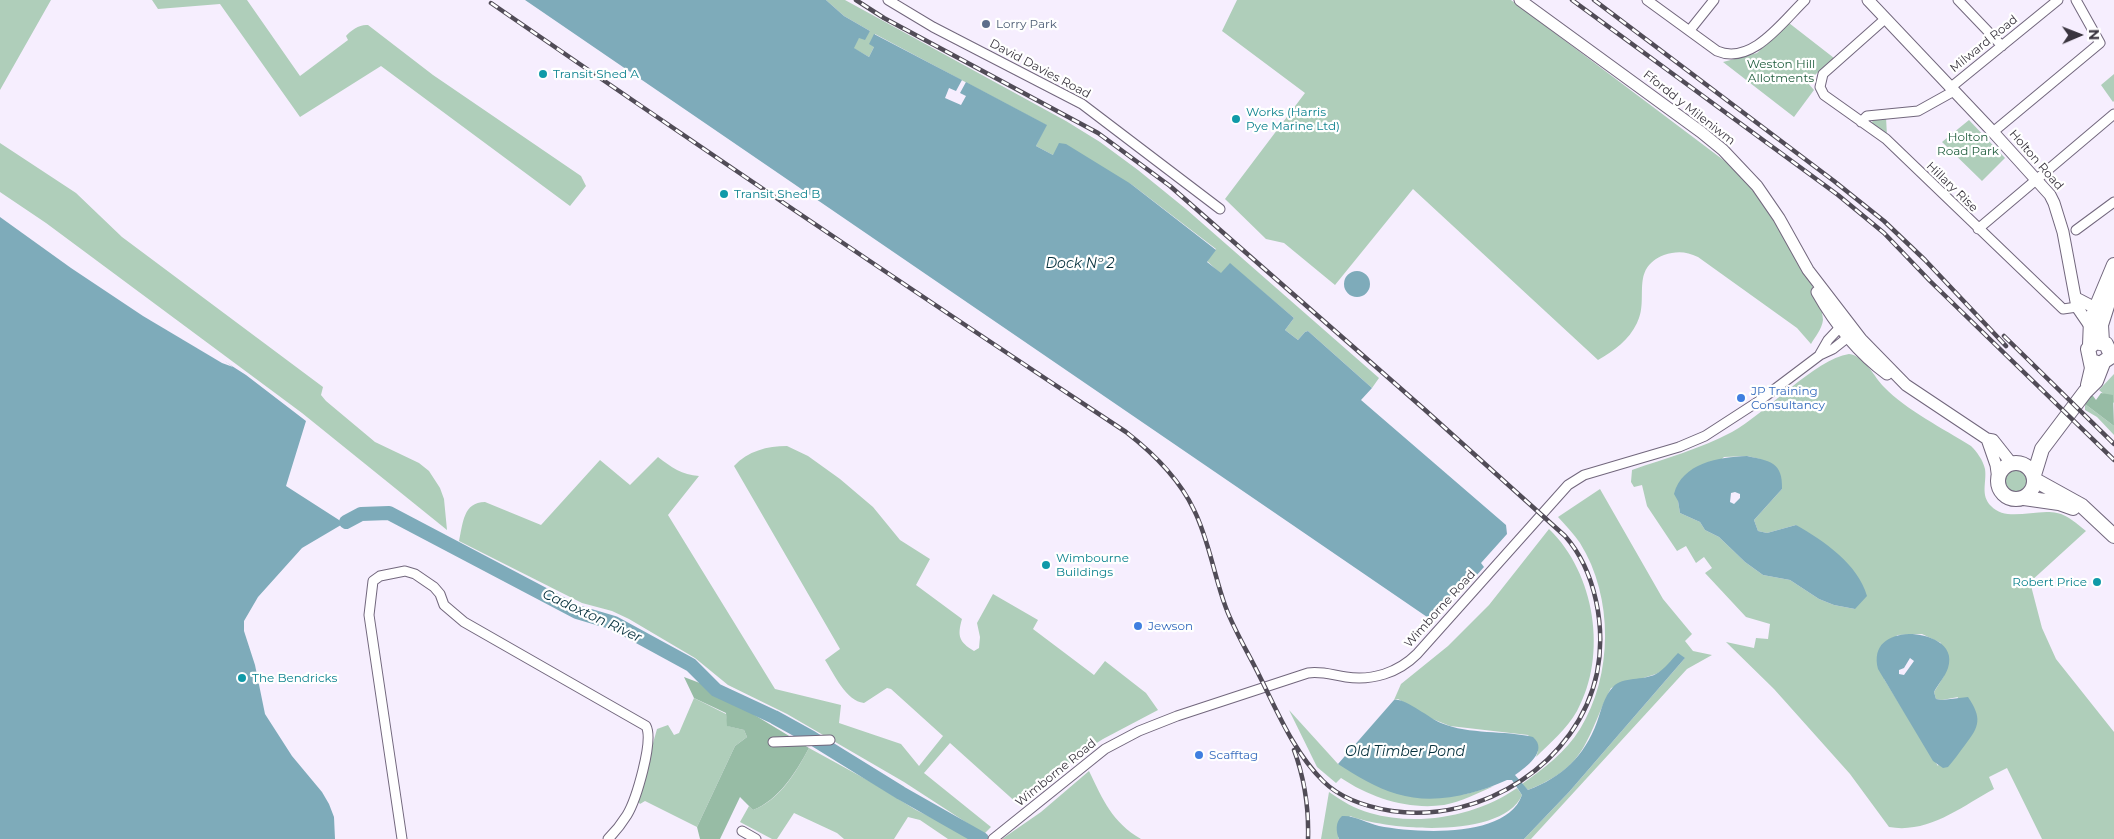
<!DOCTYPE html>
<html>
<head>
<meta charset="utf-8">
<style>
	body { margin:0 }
	#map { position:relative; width:2114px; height:839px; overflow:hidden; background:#f6eefe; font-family:Montserrat,sans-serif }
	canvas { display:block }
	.north { position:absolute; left:2054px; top:10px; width:50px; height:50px; -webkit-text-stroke:4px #fff; paint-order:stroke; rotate:89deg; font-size:14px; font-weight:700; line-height:20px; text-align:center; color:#3a353f }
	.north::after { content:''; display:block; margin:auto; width:18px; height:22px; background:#3a353f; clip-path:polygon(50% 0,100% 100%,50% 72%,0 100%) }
</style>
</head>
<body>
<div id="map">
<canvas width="2114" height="839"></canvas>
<div class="north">N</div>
</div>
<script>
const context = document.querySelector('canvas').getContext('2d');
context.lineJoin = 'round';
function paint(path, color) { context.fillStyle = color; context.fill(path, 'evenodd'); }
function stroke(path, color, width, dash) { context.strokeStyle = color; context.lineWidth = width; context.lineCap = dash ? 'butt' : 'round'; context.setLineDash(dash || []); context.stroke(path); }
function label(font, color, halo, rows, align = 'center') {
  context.font = font + ' Montserrat,sans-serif'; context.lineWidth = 4.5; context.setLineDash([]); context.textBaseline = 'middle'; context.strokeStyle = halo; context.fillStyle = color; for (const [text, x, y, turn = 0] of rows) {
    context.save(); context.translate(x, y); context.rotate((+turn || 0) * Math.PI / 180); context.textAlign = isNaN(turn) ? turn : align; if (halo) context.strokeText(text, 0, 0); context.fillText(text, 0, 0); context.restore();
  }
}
const green = new Path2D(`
	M0,0H51L0,90Z
	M152,0H247L300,76L348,40L346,36C351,30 360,24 368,25L433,75L581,176L586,186L570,206L381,66L300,117L220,4L158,9Z
	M826,0H845L1066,121L1100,142L1138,170L1186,209L1379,378L1372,388L1308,331L1305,332L1298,340L1285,330L1294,318L1230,264L1221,274L1207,261L1216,249L1131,184L1053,155L1036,146L1046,125L875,34L874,47L869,57L853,48L859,37L870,31L844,16Z
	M1237,0H1511L1738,171C1759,197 1824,289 1823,320C1822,329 1815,337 1811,344L1797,328L1698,257C1686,251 1676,251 1664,255C1629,269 1650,299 1637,323C1629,340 1614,351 1598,360L1413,189L1335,285L1284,243L1266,239L1225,199L1305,93L1222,31Z
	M1789,23L1834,58L1807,82L1814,90L1794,117L1723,62L1757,53Z
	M2114,74V101L2113,102L2101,85Z
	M1886,117L1887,136L1873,126L1872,122L1875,118Z
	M1969,120L2005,158L1982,181L1942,142Z
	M0,143L76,193L122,237L323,387L321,395L326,401L375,442L419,463L429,471L440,488L444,499L447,530L302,413L46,223L0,192Z
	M1849,354C1865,356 1874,377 1884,387C1906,410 1944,429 1971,446C1977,452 1983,460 1985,469C1987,482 1980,495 1991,506C2007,523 2036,508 2057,513C2068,515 2077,524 2086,531L2030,582L2042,628L2056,659L2114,732V839H2042L2007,768L1989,777L1994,789C1961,807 1928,834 1889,827L1850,774L1774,689L1726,642L1754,648L1756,638L1768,639L1770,624L1746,617L1705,573L1712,568L1704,557L1696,563L1686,546L1677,551L1647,506L1642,485L1634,487L1631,482L1632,470C1666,458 1700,449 1732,432C1765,414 1815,359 1849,354ZM1747,456L1760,459L1782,489L1754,520L1758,531L1767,533L1796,525L1855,609L1834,605L1819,599L1790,580L1763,575L1745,562L1719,537L1705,530L1700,522L1680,513L1678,501L1724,457ZM1922,634L1941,643L1944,676L1934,692L1936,699L1942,700L1958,697L1938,766L1884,679L1897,635Z
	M2114,374V403L2099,390Z
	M2085,404L2114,426V435L2097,417L2085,410Z
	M787,446L808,456L840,479L873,507L900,540L930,559L916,585L962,619C957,636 959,642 974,651L979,648L980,637L977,623L993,594L1038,620L1033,629L1094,675L1105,661L1146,693L1158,710L1103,739L1084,751L1019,805L950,743L924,773L991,827L984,834L904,782L787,714L728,685L695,658L629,619L612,611L582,603L459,541C463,524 463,502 485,502L541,525L600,460L630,485L658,457C671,467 682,475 699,476L668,515L775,689L841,705L839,723L901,744L919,766L943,736L891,689L887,688L864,703C846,701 834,674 825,660L840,649L734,466C748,451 767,446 787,446Z
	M2004 482a13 13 0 1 1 26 0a13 13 0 1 1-26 0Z
	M1600,489L1663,599L1692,634L1685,641L1693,651L1712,655L1687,669L1531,839H1524L1569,792L1685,658L1656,674L1611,688C1585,740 1588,766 1528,790L1522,784C1544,768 1566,752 1580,729C1613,676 1614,597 1580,543C1574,534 1566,526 1558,517Z
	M1549,529C1595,573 1608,655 1577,711C1567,729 1550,743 1536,757L1538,751L1528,735L1450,726L1430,718L1398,699L1394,700L1401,684L1448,646L1489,605Z
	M694,698L726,714L728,726L744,730L747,737L735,746L697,827L645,801L640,804L637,800L657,729L668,725L674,735L679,733Z
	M1289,710L1338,764L1430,798L1466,794L1494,786C1478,793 1461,802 1444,805C1408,810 1371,798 1341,778L1336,783L1317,767Z
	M809,748L871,782L916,810L975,839H948L920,820L908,817L894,839H844L837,833L794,813L777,839H772L740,822L749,806L753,810C780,800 796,772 809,748Z
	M1089,771C1103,800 1112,822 1141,839H1002L1041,812Z
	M1517,788L1522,795C1503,839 1390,831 1350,816L1338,837L1339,839H1321L1329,792C1342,801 1355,809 1370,813C1418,827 1477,816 1517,788Z`);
const forest = new Path2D(`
	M2101,393L2113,395L2114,426L2085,404L2086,396H2093L2096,400Z
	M684,677L705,685L809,748C796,772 779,800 753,810L740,797L720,839H700L697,827L735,746L747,737L744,730L727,726L726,713L694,698Z`);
const water = new Path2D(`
	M525,0H826L844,16L870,31L865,40L859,38L854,48L869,57L874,47L869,44L874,34L962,80L956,91L949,88L945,98L961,105L966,96L960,93L966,82L1047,125L1036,146L1053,155L1059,143L1066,144L1131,184L1216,250L1207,262L1221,273L1230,263L1294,318L1285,330L1298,340L1305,332L1308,331L1372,388L1361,400L1506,525L1507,534L1481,563L1484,567L1466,587L1461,583L1430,619Z
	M0,199L185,336L246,375L306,421L286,486L339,520L341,525L302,548L258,597L244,621V631L255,665L265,714L292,756L322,792L329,804L334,817L335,839H0Z
	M1344 284a13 13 0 1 1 26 0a13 13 0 1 1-26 0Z
	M1747,456C1770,461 1783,462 1782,489L1754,520L1758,531L1767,533L1796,525C1824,541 1858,564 1867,596L1855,609L1834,605L1819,599L1790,580L1763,575L1745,562L1719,537L1705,530L1700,522L1680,513L1678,501L1674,494C1682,463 1719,457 1747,456ZM1735,492L1740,494V498L1734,504L1730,502L1731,493Z
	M1909,634C1927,634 1956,643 1948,668C1945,677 1938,684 1934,692L1936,699L1942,700L1968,697C1982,718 1980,726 1965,745C1959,753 1954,760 1948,767L1943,768L1933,761L1878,669C1872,645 1888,635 1909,634ZM1910,658L1914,661L1904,675L1899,674V670L1904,668Z
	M1678,653L1685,658L1569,792L1524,839H1339C1336,832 1335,822 1342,816C1354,815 1367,823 1379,826C1416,833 1507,839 1522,795L1512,780H1507C1474,795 1433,805 1397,794C1376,788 1357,776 1338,764L1394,700C1404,697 1429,718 1441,723C1470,735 1504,730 1533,737C1549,751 1526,767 1515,775L1528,790C1562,777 1584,757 1597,722C1601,711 1604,696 1613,687C1623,676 1643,681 1656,674C1665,669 1671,660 1678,653Z`);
const pier = new Path2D(`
	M0,198L52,234L233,367L222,363L143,316L71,268L0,217Z`);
const river = new Path2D(`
	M346,522L361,514L389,513L577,612L614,623L691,665L716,690L774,717L812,738L901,793L982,839`);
const street = new Path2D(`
	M888,0L933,27L1082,104L1220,209
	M1647,0L1717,51C1752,66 1783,21 1805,0
	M1958,0L2002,46
	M1885,19L1823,74L1820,87L1824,95L1886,139L2063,309L2077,307
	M1690,30L1714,0
	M1950,88L2058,0
	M1861,122L1867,116L1918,111L1954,91
	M1993,132L2100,43L2076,0
	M1978,229L2114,114
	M2076,230L2114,202
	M1820,354L1828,340L1844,323
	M773,742L830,740
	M742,831L756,839
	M402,839L369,615L373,581L380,576L405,571L415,574L434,587L440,594L444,605L464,622L646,726C654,741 636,800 627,815C622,823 615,832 608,839
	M993,839L1105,749L1139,731L1177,716L1308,673C1322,671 1332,675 1346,677C1372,681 1398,673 1417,654L1568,485L1584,475L1679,447L1705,436L1759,401L1820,355L1833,349L1852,334`);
const secondary = new Path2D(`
	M1520,0L1701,132L1723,150L1757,186L1779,218L1808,270L1861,339L1906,385L1987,439L1993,440L2012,464
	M1868,0L1993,132L2050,195L2054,203L2063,232L2077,307L2090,326
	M1817,292C1835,324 1857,352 1887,374
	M2076,298L2099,310L2101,314
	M1987,439L1996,465L1998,480`);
const primary = new Path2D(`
	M2102,342L2101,325L2113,287
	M2090,345L2091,320L2114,265
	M2088,385L2092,368L2088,349L2095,342L2106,344L2110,353L2109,358L2100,364L2092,361
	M1998 481a18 18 0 1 1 36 0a18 18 0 1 1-36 0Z
	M2034,475L2042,449L2085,392L2096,381L2103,363
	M2035,480L2082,506L2114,536
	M2024,498L2059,503L2073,508`);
const rail = new Path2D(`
	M1572,0L1838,195L1884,233L1930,281L2114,460
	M1594,0L1834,181L1884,221L1925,260L2006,346
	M491,3C701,148 913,291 1126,432C1153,453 1179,478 1194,510C1209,540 1214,576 1226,608C1235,632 1249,654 1260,677C1278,713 1294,752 1323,781C1341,799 1367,807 1392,811C1482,824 1578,763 1597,673C1606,628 1596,571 1565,536L1424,409L1170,186L1098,133L884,18L856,0
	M2004,336L2114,444
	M1294,750C1305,780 1309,807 1308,839`);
const markers = [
	[986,24,5,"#5c6f8a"],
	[543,74,5,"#0f9aa8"],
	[1236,119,5,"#0f9aa8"],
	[724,194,5,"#0f9aa8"],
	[1741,398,5,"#3f7fe0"],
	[1046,565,5,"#0f9aa8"],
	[2097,582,5,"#0f9aa8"],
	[1138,626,5,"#3f7fe0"],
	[242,678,5,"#0f9aa8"],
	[1199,755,5,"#3f7fe0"]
];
const serviceNames = [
	["Lorry Park",996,24]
];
const streetNames = [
	["Milward Road",1984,44,-39],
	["David Davies Road",1040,69,28],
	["Ffordd y Mileniwm",1689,108,38],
	["Holton Road",2036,160,49],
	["Hillary Rise",1952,187,44],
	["Wimborne Road",1440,609,-48],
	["Wimborne Road",1056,773,-39]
];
const parkNames = [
	["Weston Hill",1781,64],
	["Allotments",1781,78],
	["Holton",1968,137],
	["Road Park",1968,151]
];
const cultureNames = [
	["Transit Shed A",553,74],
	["Works (Harris",1246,112],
	["Pye Marine Ltd)",1246,126],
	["Transit Shed B",734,194],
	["Wimbourne",1056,558],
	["Buildings",1056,572],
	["Robert Price",2087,582,"right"],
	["The Bendricks",252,678]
];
const shopNames = [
	["JP Training",1751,391],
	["Consultancy",1751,405],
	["Jewson",1148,626],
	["Scafftag",1209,755]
];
const waterNames = [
	["Dock Nº 2",1080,264],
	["Cadoxton River",592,616,25],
	["Old Timber Pond",1405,752]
];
paint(green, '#afceba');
paint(forest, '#97bca5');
paint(water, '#7eabba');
paint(pier, '#f6eefe');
stroke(river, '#7eabba', 14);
stroke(street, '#72677d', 11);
stroke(secondary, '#72677d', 13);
stroke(primary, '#72677d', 16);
stroke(street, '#fff', 9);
stroke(secondary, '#fff', 11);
stroke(primary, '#fff', 14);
stroke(rail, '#514c57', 4.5);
stroke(rail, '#fff', 2.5, [8]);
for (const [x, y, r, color] of markers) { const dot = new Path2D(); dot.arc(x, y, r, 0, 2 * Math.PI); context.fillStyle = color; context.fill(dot); stroke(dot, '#fff', 2); }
label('12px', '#4e5e75', '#fff', serviceNames, 'left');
label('12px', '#3a353f', '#fff', streetNames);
label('12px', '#215e3e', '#fff', parkNames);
label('12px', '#0d838f', '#fff', cultureNames, 'left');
label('12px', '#366cbe', '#fff', shopNames, 'left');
label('italic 14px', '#06313d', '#fff', waterNames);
</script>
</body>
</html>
